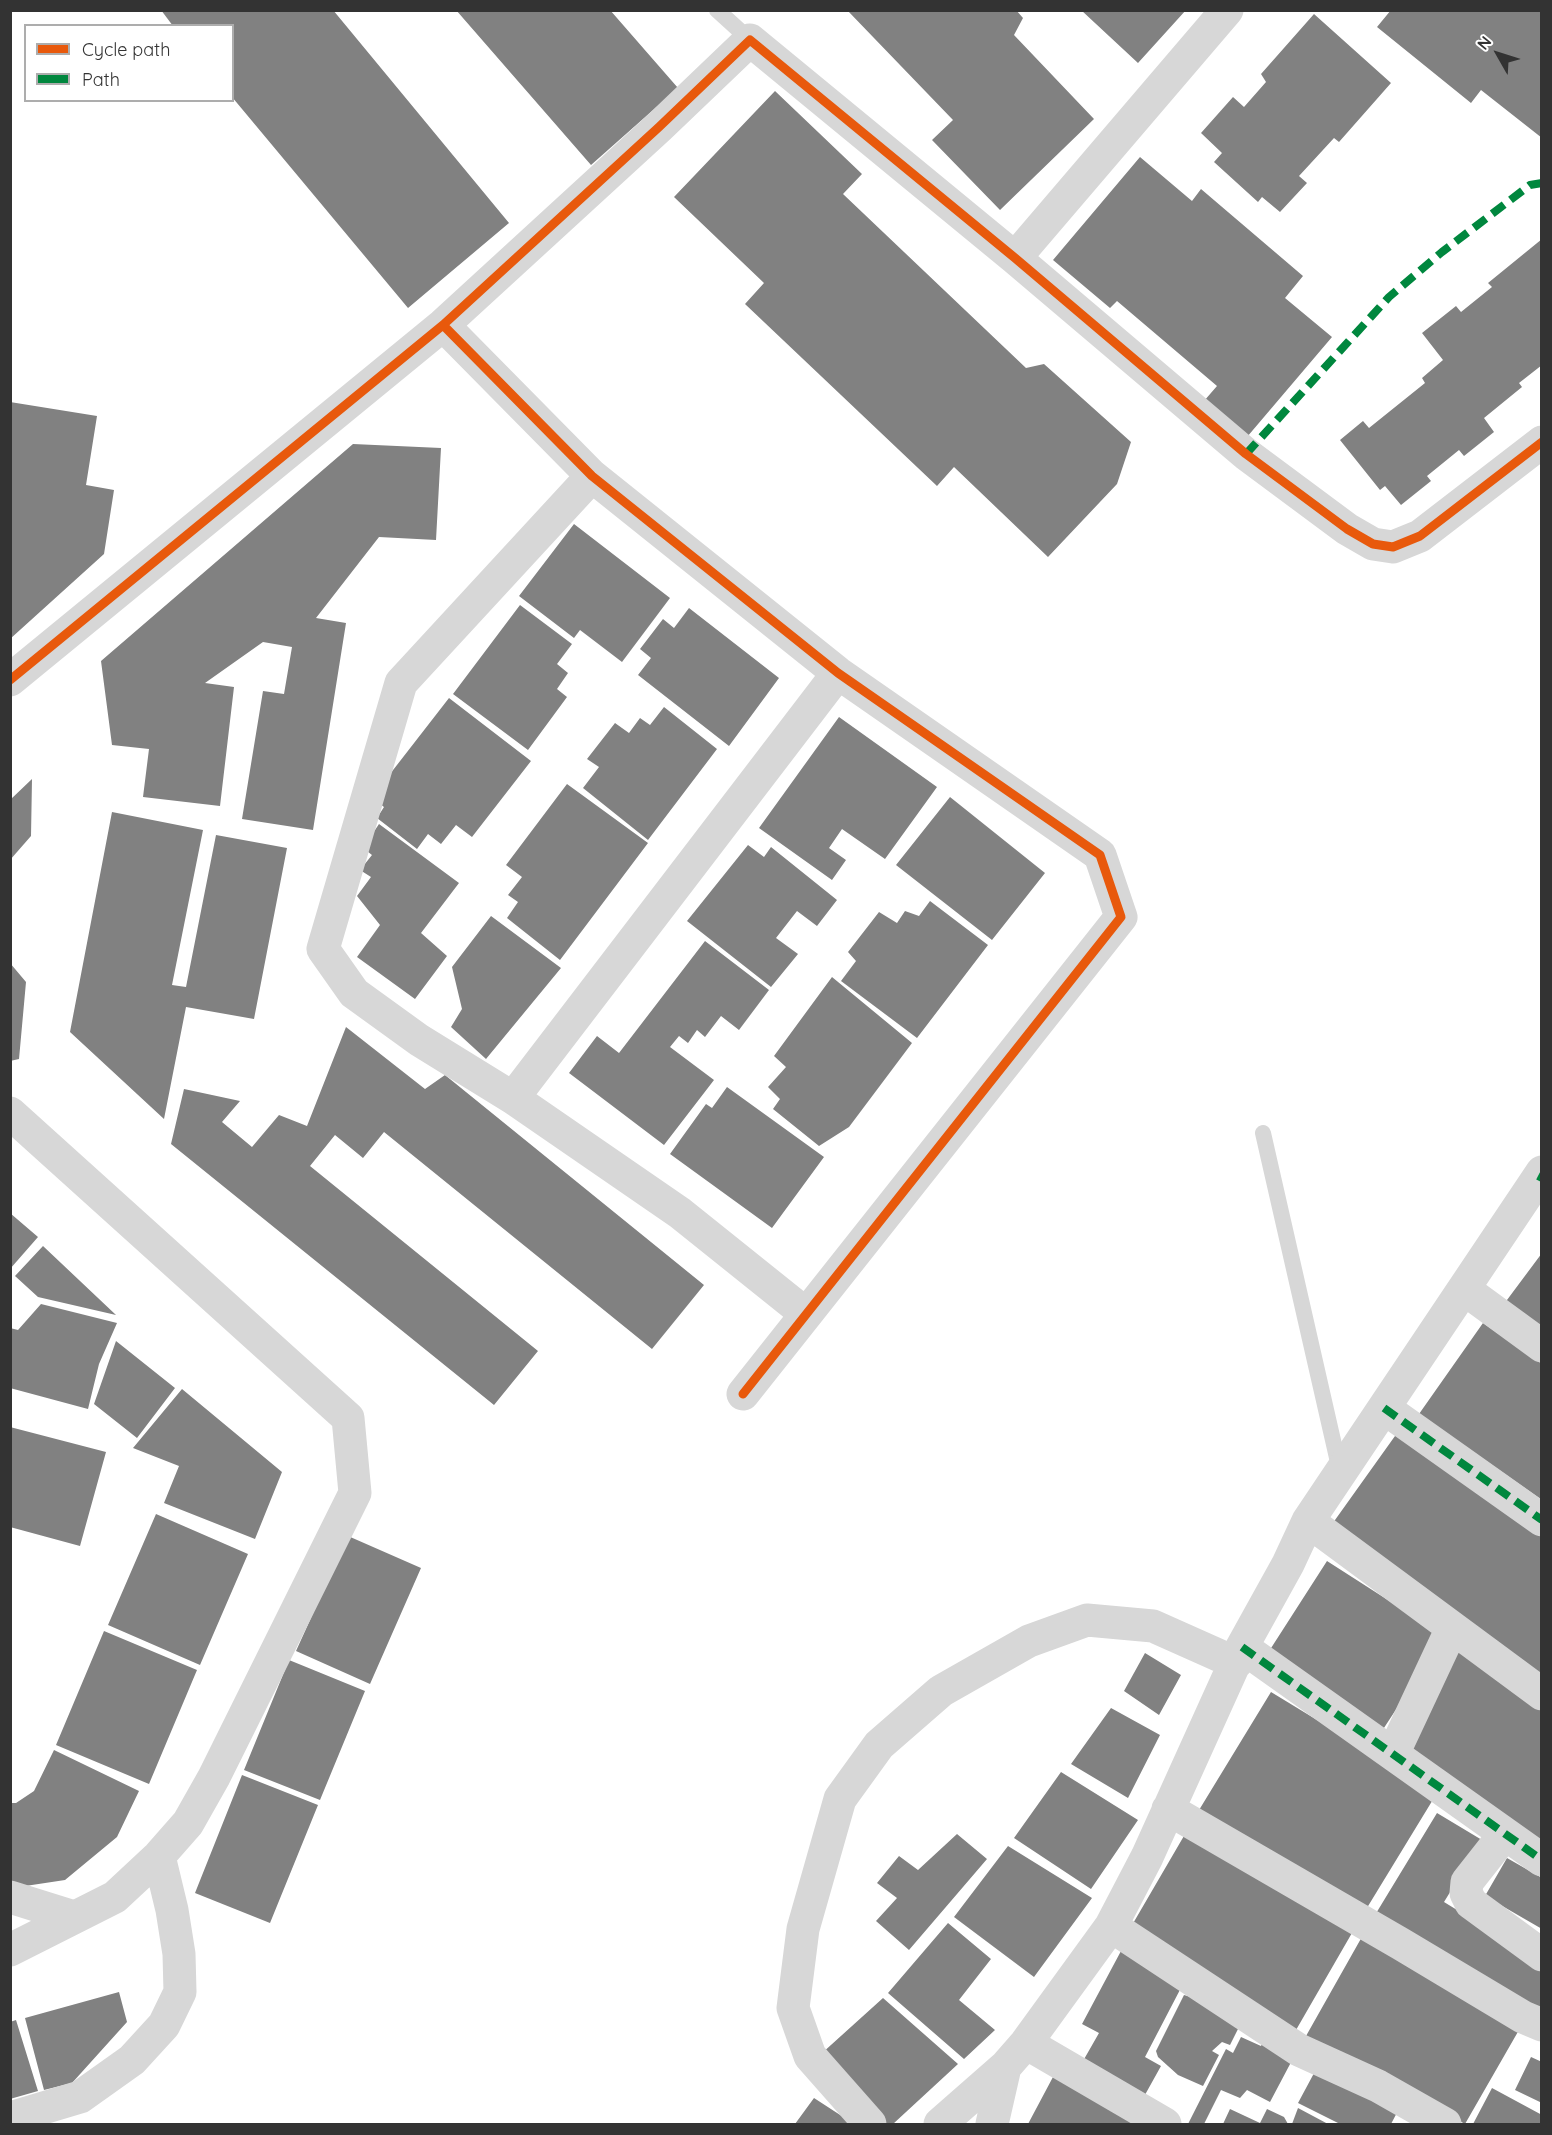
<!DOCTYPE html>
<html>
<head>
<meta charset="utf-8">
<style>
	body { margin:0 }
	#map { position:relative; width:1552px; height:2135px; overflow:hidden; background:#fff; font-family:Quicksand,sans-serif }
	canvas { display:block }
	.frame { position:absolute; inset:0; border:12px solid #333; pointer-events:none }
	.legend { position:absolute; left:24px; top:24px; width:210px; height:78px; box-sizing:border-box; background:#fff; border:2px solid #adadad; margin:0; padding:8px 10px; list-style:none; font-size:18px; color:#333 }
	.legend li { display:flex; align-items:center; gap:12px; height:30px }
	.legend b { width:30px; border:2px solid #adadad }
	.north { position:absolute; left:1468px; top:24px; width:60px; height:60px; -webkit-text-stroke:4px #fff; paint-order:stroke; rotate:309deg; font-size:16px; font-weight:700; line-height:24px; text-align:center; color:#333 }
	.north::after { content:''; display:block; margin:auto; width:21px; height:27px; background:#333; clip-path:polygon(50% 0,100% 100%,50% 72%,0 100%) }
</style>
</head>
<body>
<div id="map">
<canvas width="1552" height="2135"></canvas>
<div class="frame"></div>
<ul class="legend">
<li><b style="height:8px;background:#e8590c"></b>Cycle path</li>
<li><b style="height:8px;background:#00873e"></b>Path</li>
</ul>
<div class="north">N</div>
</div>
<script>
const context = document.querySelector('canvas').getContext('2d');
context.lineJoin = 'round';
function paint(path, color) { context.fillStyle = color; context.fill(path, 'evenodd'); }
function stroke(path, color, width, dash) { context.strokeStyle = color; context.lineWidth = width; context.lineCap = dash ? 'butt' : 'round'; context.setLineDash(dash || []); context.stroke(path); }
const building = new Path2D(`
	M161,10H333L509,223L408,308L232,97V26H173Z
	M456,10H610L678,88L591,165Z
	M847,10H1016L1023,18L1014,35L1094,119L1000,210L932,140L953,120Z
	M1081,10H1186L1138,63Z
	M1391,10H1542V138L1481,90L1471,103L1377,27Z
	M1314,14L1391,83L1339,142L1334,138L1299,176L1307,183L1280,212L1262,197L1258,202L1214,162L1222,153L1201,133L1233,97L1244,107L1266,82L1261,74Z
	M775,91L862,174L843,194L1026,368L1044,364L1131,442L1117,484L1048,557L954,467L937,486L745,304L764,283L674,197Z
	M1140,157L1192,201L1201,189L1303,276L1285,298L1332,337L1247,437L1204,401L1217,386L1117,301L1110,308L1053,260Z
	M1542,239V365L1519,383L1522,387L1484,418L1494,432L1464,456L1459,450L1427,476L1431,481L1401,505L1385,486L1380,490L1340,440L1363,421L1369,428L1425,383L1422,378L1443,360L1422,333L1456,306L1461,312L1492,287L1488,283Z
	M10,402L97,416L86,485L114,490L104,554L10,639Z
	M353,444L441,448L436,540L379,537L316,618L346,623L313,830L242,819L263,691L284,694L292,647L263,642L205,683L234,687L220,806L143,797L149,749L112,745L101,661Z
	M574,524L670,598L622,662L580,630L574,638L519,596Z
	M520,605L572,644L557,664L568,673L557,689L567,697L528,750L453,694Z
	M689,608L779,678L729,746L638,675L651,658L640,649L663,619L674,628Z
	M449,698L531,761L472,837L456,825L441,844L428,834L417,849L377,818L384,807L376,801L383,783Z
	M664,707L717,749L648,840L583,788L599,767L587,759L615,723L629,733L640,718L650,725Z
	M839,717L937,787L885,859L842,829L829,848L846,860L832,880L759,828Z
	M32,779L31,836L10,860V800Z
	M567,784L648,843L560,960L507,918L518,902L508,895L522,877L506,865Z
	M950,797L1045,873L992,940L896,865Z
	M112,812L203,830L172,985L186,987L216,835L287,848L254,1019L186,1007L164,1119L70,1032Z
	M379,824L459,883L421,933L447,956L415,999L357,957L380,925L357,896L371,877L360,870L372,855L363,848Z
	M748,845L764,857L771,847L837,900L817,926L797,911L776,938L798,954L771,987L687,921Z
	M930,901L988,945L917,1038L841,981L856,961L848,952L879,912L897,923L905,911L919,916Z
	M491,916L561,968L486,1059L451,1027L462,1009L452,967Z
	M705,941L769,990L739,1030L721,1016L705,1037L697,1030L688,1043L679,1036L670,1047L714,1080L664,1145L569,1073L597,1036L619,1053Z
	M10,963L26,982L19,1059L10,1061Z
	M832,977L912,1043L849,1127L819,1146L773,1109L780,1099L768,1087L786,1067L774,1056Z
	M346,1027L425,1089L445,1075L704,1285L652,1349L384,1132L363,1158L335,1135L310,1166L538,1351L494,1405L171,1144L184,1089L240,1101L222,1122L252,1147L279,1115L307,1126Z
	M727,1087L824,1157L772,1228L670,1154L706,1104L712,1108Z
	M10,1213L38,1237L10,1269Z
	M43,1246L116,1315L38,1297L15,1276Z
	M1542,1253V1331L1504,1304Z
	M41,1304L117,1323L99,1364L88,1409L10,1388V1328L18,1330Z
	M1483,1323L1542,1364V1500L1419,1414Z
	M116,1341L175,1388L137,1438L94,1404Z
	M182,1389L282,1472L255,1539L164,1503L179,1466L133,1448Z
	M10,1427L106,1452L80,1546L10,1527Z
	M1400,1429L1542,1531V1679L1330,1527Z
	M156,1514L248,1554L200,1665L108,1625Z
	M348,1536L421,1568L370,1684L296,1651Z
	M1327,1561L1444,1636L1380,1734L1264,1659Z
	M104,1631L197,1670L149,1784L56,1745Z
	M1453,1645L1542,1711V1846L1403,1752Z
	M1145,1653L1181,1675L1159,1715L1124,1691Z
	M289,1660L365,1691L320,1800L244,1770Z
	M1271,1692L1437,1793L1362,1916L1196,1815Z
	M1111,1708L1160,1735L1128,1798L1071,1764Z
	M54,1750L139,1791L117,1837L65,1880L12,1888L10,1803H16L34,1791Z
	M1061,1772L1138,1820L1091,1889L1014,1838Z
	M242,1775L318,1805L270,1923L195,1893Z
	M1437,1813L1482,1840L1444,1902L1542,1962V2012L1375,1915Z
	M1188,1829L1356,1926L1296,2030L1128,1932Z
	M957,1834L987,1859L909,1950L876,1921L897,1898L877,1883L899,1856L918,1870Z
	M1008,1846L1092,1898L1034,1977L954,1917Z
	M1507,1858L1542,1878V1929L1485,1896Z
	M948,1923L991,1959L959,2000L995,2030L964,2059L888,1993Z
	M1363,1935L1523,2023L1465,2124L1306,2036Z
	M1121,1951L1183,1984L1145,2057L1161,2066L1141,2102L1079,2068L1099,2033L1082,2024Z
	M119,1992L127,2022L72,2083L44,2090L25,2018Z
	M1184,1995L1201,2000L1242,2021L1230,2045L1222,2042L1212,2051L1219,2055L1203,2086L1178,2075L1158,2057L1156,2051Z
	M883,1998L958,2064L893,2124H881L821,2054Z
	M16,2020L38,2091L10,2099V2022Z
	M1267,2033L1298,2049L1270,2102L1247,2090L1240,2098L1221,2090L1204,2124H1188L1226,2049L1233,2053L1241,2037L1261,2046Z
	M1531,2057L1542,2062V2103L1515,2090Z
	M1320,2062L1401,2105L1391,2124H1340L1298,2103Z
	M1053,2077L1144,2124H1028Z
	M1492,2088L1542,2115V2124H1473Z
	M814,2098L854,2124H795Z
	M1298,2108L1328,2124H1292Z
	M1230,2109L1260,2123L1267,2109L1284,2117L1288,2124H1223Z`);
const service = new Path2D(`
	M717,10L750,40
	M1263,1133L1340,1471`);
const minor = new Path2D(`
	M1015,258L1227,10
	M443,325L592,476L838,673L1100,855L1121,917L743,1394
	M592,476L401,683L323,949L354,993L419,1040L513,1098L680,1213L806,1314
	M10,680L443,325L659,127L750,40L1015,258L1246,454L1347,529L1373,544L1393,547L1420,536L1542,442
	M513,1098L838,673
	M10,1113L348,1418L355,1493L214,1777L188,1823L159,1856L115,1897L10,1950
	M1464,1289L1542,1346
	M1384,1408L1542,1520
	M1308,1521L1542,1694
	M1242,1647L1542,1860
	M1393,1754L1452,1628
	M1168,1809L1401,1944L1523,2017L1542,2025
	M1504,1835L1467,1882L1466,1893L1471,1903L1542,1955
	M10,1897L74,1917
	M1111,1926L1299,2050L1378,2086L1445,2124
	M1026,2043L1165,2124
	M10,2118L80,2097L132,2060L164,2025L180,1992L179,1954L172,1910L159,1856
	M870,2124L810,2056L793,2008L803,1929L840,1799L879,1745L941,1691L1029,1641L1087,1620L1153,1626L1236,1663
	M940,2124L1005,2067L1026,2043L1111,1926L1147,1857L1242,1647L1288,1564L1308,1521L1542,1172
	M992,2124L1005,2067`);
const quiet = new Path2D(`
	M1246,454L1389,297L1442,252L1530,185L1542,183
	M1538,1176L1542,1178
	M1384,1408L1542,1520
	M1242,1647L1542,1860`);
const cycleway = new Path2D(`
	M443,325L592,476L838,673L1100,855L1121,917L743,1394
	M10,680L443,325L659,127L750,40L1015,258L1246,454L1347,529L1373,544L1393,547L1420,536L1542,442`);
paint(building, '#818181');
stroke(service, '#d7d7d7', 16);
stroke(minor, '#d7d7d7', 33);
stroke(quiet, '#00873e', 8, [15, 8]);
stroke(cycleway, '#e8590c', 9);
</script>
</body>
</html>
